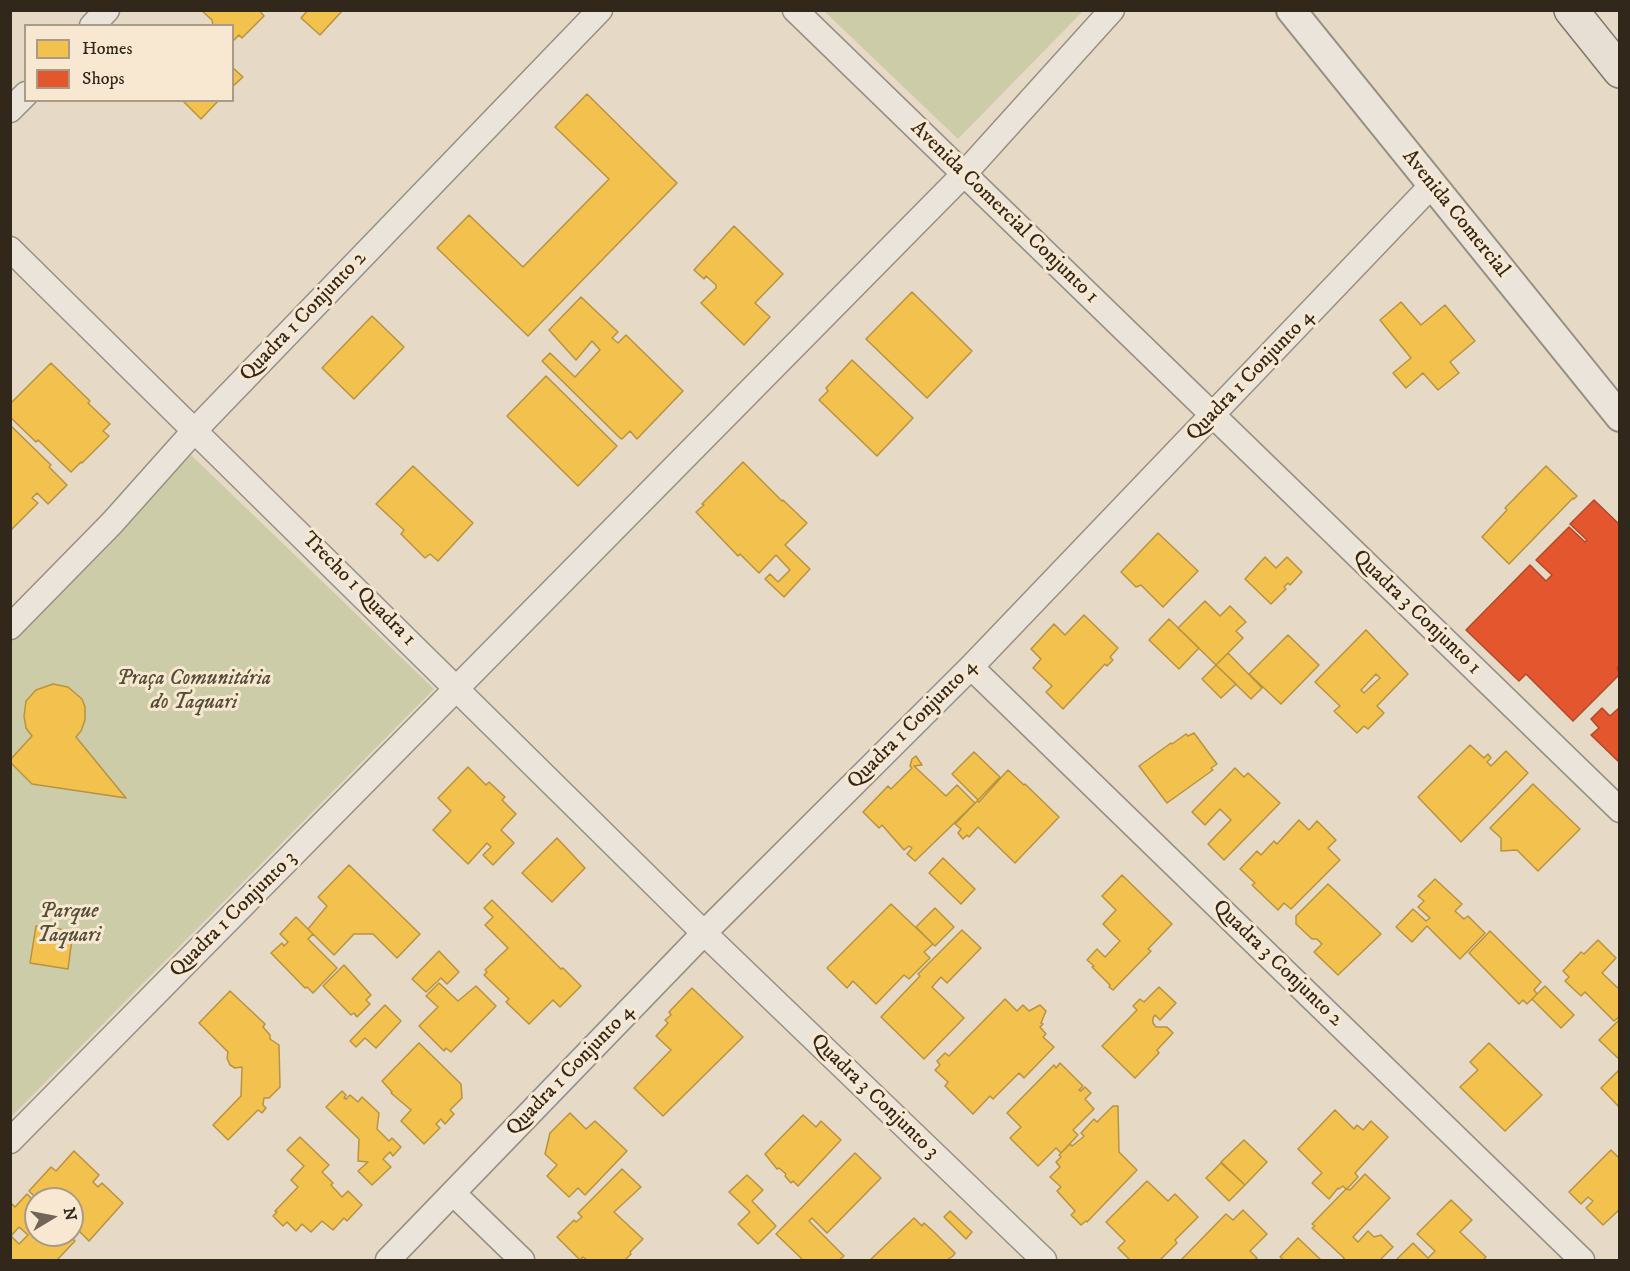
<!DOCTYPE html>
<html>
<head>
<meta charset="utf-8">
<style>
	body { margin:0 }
	#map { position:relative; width:1630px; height:1271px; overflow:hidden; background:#e6d9c6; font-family:"IM FELL DW Pica",serif }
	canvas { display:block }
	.frame { position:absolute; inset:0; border:12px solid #32271b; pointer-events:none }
	.legend { position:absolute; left:24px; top:24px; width:210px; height:78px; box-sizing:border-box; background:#f8e8d1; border:2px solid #a99b88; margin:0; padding:8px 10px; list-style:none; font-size:18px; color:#32271b }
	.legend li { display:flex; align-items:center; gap:12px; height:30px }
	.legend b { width:30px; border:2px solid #a99b88 }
	.north { position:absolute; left:24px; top:1187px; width:60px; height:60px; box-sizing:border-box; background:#f8e8d1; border:2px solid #a99b88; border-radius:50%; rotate:80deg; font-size:16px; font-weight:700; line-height:24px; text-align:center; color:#32271b }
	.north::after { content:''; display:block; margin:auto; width:21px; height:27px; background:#716557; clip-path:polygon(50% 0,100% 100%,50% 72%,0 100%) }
</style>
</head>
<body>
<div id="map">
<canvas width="1630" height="1271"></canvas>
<div class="frame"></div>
<ul class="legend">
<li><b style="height:16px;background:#f2c14e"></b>Homes</li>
<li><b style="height:16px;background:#e4572e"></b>Shops</li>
</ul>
<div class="north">N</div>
</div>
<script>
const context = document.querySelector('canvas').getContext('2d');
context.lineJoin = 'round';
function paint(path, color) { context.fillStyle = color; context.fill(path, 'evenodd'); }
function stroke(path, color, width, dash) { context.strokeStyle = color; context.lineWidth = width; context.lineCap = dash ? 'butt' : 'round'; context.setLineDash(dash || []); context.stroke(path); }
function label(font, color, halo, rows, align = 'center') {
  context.font = font + ' "IM FELL DW Pica",serif'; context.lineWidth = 6; context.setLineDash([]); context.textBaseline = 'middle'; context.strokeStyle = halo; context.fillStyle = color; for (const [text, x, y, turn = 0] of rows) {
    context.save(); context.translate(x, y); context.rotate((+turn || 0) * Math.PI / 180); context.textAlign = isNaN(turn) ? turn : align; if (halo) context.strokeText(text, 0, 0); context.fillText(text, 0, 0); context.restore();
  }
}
const green = new Path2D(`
	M824,11H1083L958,139Z
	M191,455L434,689L11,1117V641Z`);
const homes = new Path2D(`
	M201,10H259L264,16L242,38L239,35L232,42V26H213L212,20Z
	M308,10H343L320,35L301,18Z
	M232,67L243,77L232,87Z
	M587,94L677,183L528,336L437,248L469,215L523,267L609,179L555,127Z
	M182,100H219L201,119Z
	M734,226L783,274L755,303L770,317L744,345L701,303L716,288V285L706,276L704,279L694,270Z
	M912,292L972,351L927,398L866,339Z
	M581,297L618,332L612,338L618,343L626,335L683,391L637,439L630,431L622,439L620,438L542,361L550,353L575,377L600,350L592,341L576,360L549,330Z
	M1401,302L1421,325L1445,305L1475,341L1450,362L1459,373L1438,390L1423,373L1406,388L1393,373L1411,358L1380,320Z
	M372,316L404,347L354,399L322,368Z
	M852,360L913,418L877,456L819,400L828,391L826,388Z
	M51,363L90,401L88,403L110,424L103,431L109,436L82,463L81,462L71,472L38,440L36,442L10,417V404Z
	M546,376L617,446L578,486L507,416Z
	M10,425L51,465L49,467L67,485L48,504L37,493L32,498L38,503L12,529L10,528Z
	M743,462L782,501L783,500L807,523L785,545L810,569L784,597L765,579L770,574L778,582L790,570L776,555L759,573L740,554L738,556L696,512L704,505L702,504Z
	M413,466L473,523L438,561L430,554L425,558L401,534L404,530L376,504Z
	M1546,466L1577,496L1574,499L1573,498L1509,564L1482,537L1507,510L1505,508Z
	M1158,533L1198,571L1163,607L1141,585L1136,587L1121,572Z
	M1265,557L1276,568L1287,557L1302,572L1290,585L1288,583L1284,587L1286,589L1271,604L1245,579Z
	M1205,601L1220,616L1230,606L1246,622L1236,631L1243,638L1216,665L1178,628Z
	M1084,615L1118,648L1110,657L1113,660L1107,666L1105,664L1063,709L1046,692L1052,686L1033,668L1041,659L1031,649L1054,624L1065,635Z
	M1169,619L1199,648L1179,669L1149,640Z
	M1366,630L1408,674L1377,706L1384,713L1368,729L1364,726L1357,733L1334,711L1340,706L1315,682ZM1376,674L1380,678L1364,693L1361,690Z
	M1288,635L1319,665L1281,704L1249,674Z
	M1228,653L1262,688L1251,699L1216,665Z
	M1216,665L1236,684L1221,698L1202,679Z
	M53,684L68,687L82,699L85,707V720L81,731L76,737L126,798L32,784L10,762V760L32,736L26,728L24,716L26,701L36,690Z
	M1194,733L1217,764L1211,768L1213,770L1167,803L1139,766L1171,743L1172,744L1186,734L1188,736Z
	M1470,745L1484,758L1488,754L1491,758L1487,762L1491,766L1506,751L1528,773L1461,842L1418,797Z
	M974,752L1000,777L978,800L952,774Z
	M916,756L922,765L914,766L946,796L957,785L975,803L915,861L907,854L912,848L909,846L904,850L882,825L879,828L863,812L888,786L891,789L912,768L910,766L912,759Z
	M468,767L486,785L489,782L505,797L502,800L516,814L501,830L514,843L493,865L483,855L491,847L487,843L468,864L433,830L451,811L438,798Z
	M1235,768L1244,777L1248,773L1280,803L1224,860L1208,844L1231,820L1220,809L1205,825L1192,812Z
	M1008,770L1024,785L1025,784L1059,817L1015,863L978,827L969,837L967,835L963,839L958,833L961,829L955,824L977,801L979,802Z
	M1533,784L1580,829L1538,871L1517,850L1501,851V838L1490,828Z
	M1299,820L1309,830L1317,821L1336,840L1328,848L1340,860L1291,909L1284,903L1278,910L1252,885L1255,883L1240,869L1257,851L1261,855L1274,841L1277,844Z
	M557,838L585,868L552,902L522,873Z
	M943,858L975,889L961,904L929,873Z
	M349,865L420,934L397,958L373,934H354L334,955L308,929L327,906L318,897Z
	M1122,875L1172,924L1148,949L1151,951L1113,990L1109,987L1110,985L1092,967L1094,966L1087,960L1097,949L1105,957L1120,941L1103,924L1116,910L1102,896Z
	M1435,879L1462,904L1455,911L1464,919L1468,916L1485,933L1460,959L1427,926L1412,942L1396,927L1413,909L1426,921L1430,918L1418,907L1424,901L1418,896Z
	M1328,884L1381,934L1338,975L1314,952L1322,944L1317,939H1312L1296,924V916Z
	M492,900L561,969L563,968L581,986L560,1007L553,1000L529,1024L506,1002L509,999L484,975L487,972L485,970L508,948L485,925L493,917L484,908Z
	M891,904L933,944L924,952L930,958L909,979L904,975L876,1004L853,981L847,988L827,968Z
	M935,908L954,927L935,946L916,927Z
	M296,917L313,934L308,939L337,968L313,993L307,987L305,988L271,953L282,943L284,946L288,942L280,934Z
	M36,926L73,931L68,969L30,963Z
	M962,930L981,948L947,983L941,977L932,987L964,1018L924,1059L881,1017L920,976L918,974Z
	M1490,931L1541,982L1534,990L1537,994L1527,1004L1523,1000L1519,1004L1469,953Z
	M1598,940L1616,958L1602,973L1620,990V1016L1614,1021L1585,992L1581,996L1565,981L1569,977L1563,971L1581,952L1584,954Z
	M439,951L459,972L447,984L441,978L426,992L412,979Z
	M344,965L371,995L366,1000L370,1004L357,1017L354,1013L351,1015L323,986Z
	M439,983L458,1001L476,986L496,1006L451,1052L446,1048L444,1051L419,1026L438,1007L426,996Z
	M1545,986L1574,1015L1561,1028L1532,999Z
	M1159,987L1176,1003L1160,1020L1155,1015L1153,1018V1023L1156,1027H1167L1173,1033L1157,1050L1159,1053L1135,1078L1102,1046L1137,1010L1133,1006L1140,999L1144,1002Z
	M692,988L743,1037L663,1116L634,1088L671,1050L656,1036L668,1023L665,1020L671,1015L669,1012Z
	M230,991L265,1024L263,1027L270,1035V1039L279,1045L280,1087L269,1098H264L263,1105L266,1108L262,1113L258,1110L228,1140L213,1125L241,1096L242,1067L235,1068L230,1065L227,1058L228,1052L199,1023Z
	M1005,999L1017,1011L1023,1005L1029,1011L1040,1005L1046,1011L1041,1023L1043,1024L1040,1027L1046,1034L1043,1037L1054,1047L1024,1078L1019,1073L993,1099L990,1096L973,1114L945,1086L948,1082L935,1070L940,1065L937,1061L945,1053L949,1056Z
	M385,1005L401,1021L376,1048L365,1038L356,1047L350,1041Z
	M1620,1019V1060L1599,1040Z
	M419,1043L461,1084L462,1098L450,1110L454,1114L445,1124L441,1119L436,1124L440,1128L424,1144L401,1121L411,1110L391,1093L392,1092L382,1081Z
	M1489,1043L1542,1095L1505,1131L1460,1087L1478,1070L1470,1062Z
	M1060,1063L1083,1086L1079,1090L1081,1091L1085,1087L1091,1093L1085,1099L1094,1109L1073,1130L1078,1135L1061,1153L1056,1148L1038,1166L1010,1138L1021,1127L1007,1113L1054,1065L1056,1068Z
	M1620,1069V1108L1601,1088Z
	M342,1091L346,1095L344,1098L346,1099L350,1095L358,1102L362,1097L379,1113L377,1129L389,1141L392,1138L401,1147L393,1156L390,1152L383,1159L391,1167L372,1185L358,1171L368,1162L358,1161L359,1139L326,1107Z
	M1113,1106H1118L1119,1152L1137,1170L1087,1222L1086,1221L1081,1225L1071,1215L1075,1211L1057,1191L1061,1187L1050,1177L1060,1167L1056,1162L1061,1157L1059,1155L1070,1144L1072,1146L1082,1138L1084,1136L1081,1133L1094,1119L1097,1122Z
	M1335,1110L1354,1129L1357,1125L1363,1130L1371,1121L1388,1137L1355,1173L1358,1177L1348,1188L1346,1189L1343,1186L1339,1189L1338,1188L1329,1199L1312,1183L1322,1173L1298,1149Z
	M570,1113L586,1129L595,1121L627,1151L585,1195L578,1188L569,1197L547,1176L557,1165L545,1154L550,1133Z
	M803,1115L816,1127L821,1121L841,1140L798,1186L793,1181L791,1183L785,1176L786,1174L779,1168L777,1169L765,1154Z
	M300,1137L329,1165L322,1172L333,1183L331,1185L342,1197L348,1191L362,1205L347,1221L344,1218L333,1230L322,1221L311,1232L302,1224L296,1231L287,1222L283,1226L273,1216L277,1212L275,1211L298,1187L291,1180L304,1166L287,1150Z
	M1244,1140L1267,1162L1245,1185L1221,1162Z
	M1611,1150L1620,1159V1209L1603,1225L1586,1208L1593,1201L1588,1197L1581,1204L1569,1192Z
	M74,1151L99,1175L93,1182L98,1187L102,1183L123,1203L89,1241L72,1224V1199H37L29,1191L51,1167L56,1171Z
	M855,1153L881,1178L827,1233L812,1218L809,1221L844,1256L839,1260H803L776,1234Z
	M1221,1163L1245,1185L1229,1201L1206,1178Z
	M622,1169L641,1187L614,1212L643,1239L630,1252L631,1254L625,1260H587L583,1257L580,1260L557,1237L574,1220L576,1222L582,1217L578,1213Z
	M1365,1174L1390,1198L1353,1237L1358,1242L1368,1231L1374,1237L1381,1235L1393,1247L1380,1260H1345L1343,1257L1312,1228L1315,1226L1312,1224L1346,1189L1350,1190Z
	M747,1175L763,1190L752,1201L776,1226L758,1244L738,1224L750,1212L729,1192Z
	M1147,1181L1168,1201L1175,1194L1198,1217L1175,1240L1177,1243L1160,1260H1130L1118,1248L1125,1241L1106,1222Z
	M27,1194L36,1203V1235H69L75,1241L57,1260H10V1206L12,1204L15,1207ZM19,1227L28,1235L19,1244L11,1236Z
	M1451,1200L1472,1220L1460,1232L1486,1257L1483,1260H1396L1413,1243L1428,1258L1435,1251L1417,1234Z
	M1243,1210L1267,1234L1250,1251L1257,1258L1254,1260H1181L1226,1214L1233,1220Z
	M950,1211L972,1232L966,1239L944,1217Z
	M914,1218L922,1226L924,1223L935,1233L955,1253L953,1256L947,1260H870Z
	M1298,1238L1321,1260H1284L1280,1257Z`);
const shops = new Path2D(`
	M1594,500L1620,525V665L1617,668L1620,674L1573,721L1526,674L1519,681L1466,630L1530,565L1546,581L1552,575L1536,560L1569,527L1585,542L1587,540L1570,524Z
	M1620,707V763L1591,735L1599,728L1591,719L1602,708L1610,716Z`);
const minor = new Path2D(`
	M795,10L1620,810
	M92,26L107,10
	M10,110L26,94
	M10,249L704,933L1044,1260
	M10,627L112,523L195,430L600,10
	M971,667L1582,1260
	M10,1141L964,174L1112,10
	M454,1194L522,1260
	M388,1260L704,933L971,667L1432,185`);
const tertiary = new Path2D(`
	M1291,10L1620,417`);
const trunk = new Path2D(`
	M1571,10L1620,71`);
const streetNames = [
	["Avenida Comercial Conjunto 1",1004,213,44],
	["Avenida Comercial",1455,214,51],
	["Quadra 1 Conjunto 2",304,317,-46],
	["Quadra 1 Conjunto 4",1251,376,-46],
	["Trecho 1 Quadra 1",358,590,45],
	["Quadra 3 Conjunto 1",1416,613,44],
	["Quadra 1 Conjunto 4",913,725,-45],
	["Quadra 1 Conjunto 3",234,915,-45],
	["Quadra 3 Conjunto 2",1277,964,44],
	["Quadra 1 Conjunto 4",571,1071,-46],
	["Quadra 3 Conjunto 3",874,1097,44]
];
const parkNames = [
	["Praça Comunitária",194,680],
	["do Taquari",194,704],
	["Parque",69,913],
	["Taquari",69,937]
];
paint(green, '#cdcca9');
paint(homes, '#f2c14e');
stroke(homes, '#b8933f', 1.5);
paint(shops, '#e4572e');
stroke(shops, '#af4928', 1.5);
stroke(minor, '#988f83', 27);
stroke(tertiary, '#988f83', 32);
stroke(trunk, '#7f776c', 36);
stroke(minor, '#eae4da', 24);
stroke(tertiary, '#eae4da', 28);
stroke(trunk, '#e7dfd4', 33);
label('21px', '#32271b', '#f8e8d1', streetNames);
label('italic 21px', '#544e39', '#f8e8d1', parkNames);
</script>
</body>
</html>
